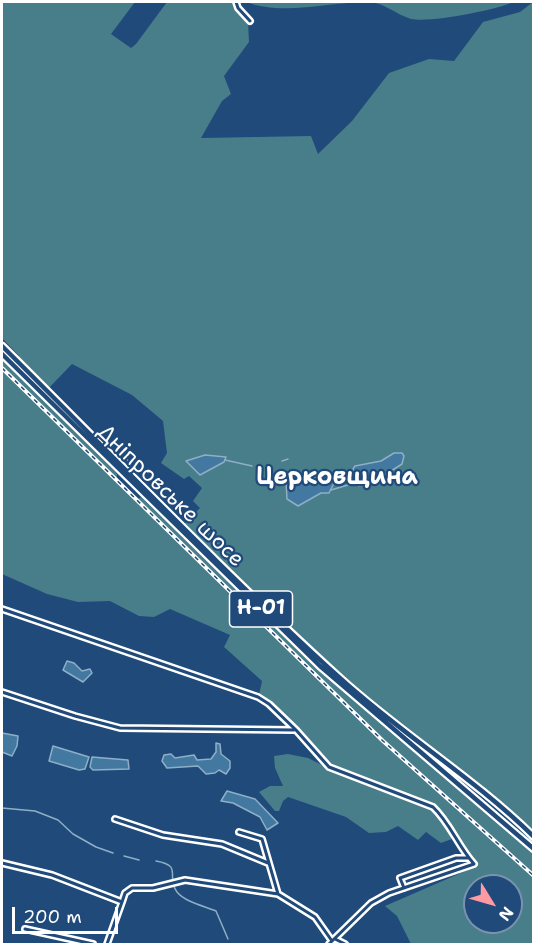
<!DOCTYPE html>
<html>
<head>
<meta charset="utf-8">
<style>
	body { margin:0 }
	#map { position:relative; width:535px; height:946px; overflow:hidden; background:#1f4a7a; font-family:"Shantell Sans",sans-serif }
	canvas { display:block }
	.frame { position:absolute; inset:0; border:3px solid #fff; pointer-events:none }
	.north { position:absolute; left:463px; top:874px; width:60px; height:60px; box-sizing:border-box; background:#1f4a7a; border:2px solid #7992af; border-radius:50%; rotate:127deg; font-size:16px; font-weight:700; line-height:24px; text-align:center; color:#fff }
	.north::after { content:''; display:block; margin:auto; width:21px; height:27px; background:#ff9aa2; clip-path:polygon(50% 0,100% 100%,50% 72%,0 100%) }
	.scale { position:absolute; left:12px; top:907px; width:106px; height:27px; box-sizing:border-box; border:3px solid #fff; border-top:0; padding-left:8px; font-size:18px; line-height:21px; white-space:nowrap; color:#fff; -webkit-text-stroke:4px #1f4a7a; paint-order:stroke }
</style>
</head>
<body>
<div id="map">
<canvas width="535" height="946"></canvas>
<div class="frame"></div>
<div class="north">N</div>
<div class="scale">200 m</div>
</div>
<script>
const context = document.querySelector('canvas').getContext('2d');
context.lineJoin = 'round';
function paint(path, color) { context.fillStyle = color; context.fill(path, 'evenodd'); }
function stroke(path, color, width, dash) { context.strokeStyle = color; context.lineWidth = width; context.lineCap = dash ? 'butt' : 'round'; context.setLineDash(dash || []); context.stroke(path); }
function label(font, color, halo, rows, align = 'center') {
  context.font = font + ' "Shantell Sans",sans-serif'; context.lineWidth = 4.5; context.setLineDash([]); context.textBaseline = 'middle'; context.strokeStyle = halo; context.fillStyle = color; for (const [text, x, y, turn = 0] of rows) {
    context.save(); context.translate(x, y); context.rotate((+turn || 0) * Math.PI / 180); context.textAlign = isNaN(turn) ? turn : align; if (halo) context.strokeText(text, 0, 0); context.fillText(text, 0, 0); context.restore();
  }
}
const green = new Path2D(`
	M2,2H135L111,34L131,48L136,44L167,2H233L248,21L249,42L224,76L231,94L222,101L201,138L311,136L318,154L352,121L389,73L429,59L454,61L483,22L520,12L533,2V837L498,803L343,681L183,525L200,508L193,501L202,488L189,476L184,479L161,463L167,453L163,421L132,395L72,364L46,391L16,361L19,356L2,338ZM205,455L225,457L224,462L207,469L187,461ZM381,461L393,470L370,482L356,483L366,465ZM318,476L335,481L314,497L295,503L289,483L303,479L311,481Z
	M246,2H514C495,10 431,23 411,19C397,15 383,2 368,2C329,2 283,16 246,2Z
	M2,354L65,417L117,474V478L138,499L141,497L307,659L533,852V944H411L397,916L385,906L477,866L454,835L448,819L434,805L339,769L330,763L273,703L259,695L262,681L224,647L230,635L170,609L154,617L139,616L110,601L78,602L47,594L2,574ZM475,886H511V922H475Z
	M288,754L308,758L340,774L432,808L443,818L452,839L441,843L426,832L418,840L398,826L386,832L369,833L346,817L288,797L283,801L279,811H275L259,792L270,786H283L275,768L274,756Z`);
const water = new Path2D(`
	M394,453H402L404,456L402,464L369,485L359,486L355,484L353,469L355,466L381,461Z
	M205,455L226,457L224,462L200,475L186,461Z
	M317,476L328,477L335,481L329,493H321L298,506L287,499L286,483L289,480L311,481Z
	M67,661L74,663L82,671L90,669L92,673L83,682L63,670Z
	M2,733L18,736L17,746L12,756L2,752Z
	M216,743L220,744L221,754L230,761V768L226,774L219,770L215,773L206,774L198,766L167,768L162,761L164,755L171,754L175,758L194,755L197,760L211,759L216,752Z
	M53,746L89,757L85,769L79,770L49,761Z
	M92,757L128,760L129,769L93,770L90,767Z
	M227,791L255,799L278,823L267,830L260,817L233,803L221,801Z`);
const stream = new Path2D(`
	M120,452L138,471
	M225,460L252,466
	M282,461L288,459
	M331,490L348,485
	M2,808L35,811L58,820L73,834L96,847L113,853
	M124,856L139,860
	M156,861C184,866 165,876 177,892C185,902 204,906 216,911L228,939`);
const street = new Path2D(`
	M236,2L238,8L250,21
	M2,609L258,697L269,704L296,730L329,767L433,807C450,823 458,846 474,864L389,893L371,903L329,944
	M2,692L75,716L120,728L294,730
	M115,819L163,835L222,844L268,863
	M239,832L262,839L278,894
	M2,863L52,875L122,902L107,944
	M404,888L400,878L456,858H469
	M122,902L125,893L132,888H153L185,880L278,894L315,917L332,941
	M25,929L93,944
	M335,939L345,944`);
const primary = new Path2D(`
	M2,346C114,457 224,573 341,679C403,735 475,779 534,837
	M2,354L320,666L534,849`);
const rail = new Path2D(`
	M2,368L383,741L534,876`);
const shields = [
	[261,609,63]
];
const shieldNames = [
	["Н-01",261,609]
];
const streetNames = [
	["Дніпровське шосе",170,496,44]
];
const neighbourhoodNames = [
	["Церковщина",337,478]
];
paint(green, '#487d8a');
paint(water, '#4379a0');
stroke(water, '#8eafc6', 1.5);
stroke(stream, '#8eafc6', 1.5);
stroke(street, '#fff', 8);
stroke(primary, '#fff', 9);
stroke(street, '#1f4a7a', 3);
stroke(primary, '#1f4a7a', 4.5);
stroke(rail, '#fff', 4);
stroke(rail, '#1f4a7a', 1.5, [4.5]);
for (const [x, y, w] of shields) { const box = new Path2D(); box.roundRect(x - w / 2, y - 18, w, 36, 4.5); context.fillStyle = '#1f4a7a'; context.fill(box); stroke(box, '#fff', 1.5); }
label('bold 21px', '#fff', null, shieldNames);
label('22px', '#fff', '#1f4a7a', streetNames);
label('bold 24px', '#fff', '#1f4a7a', neighbourhoodNames);
</script>
</body>
</html>
